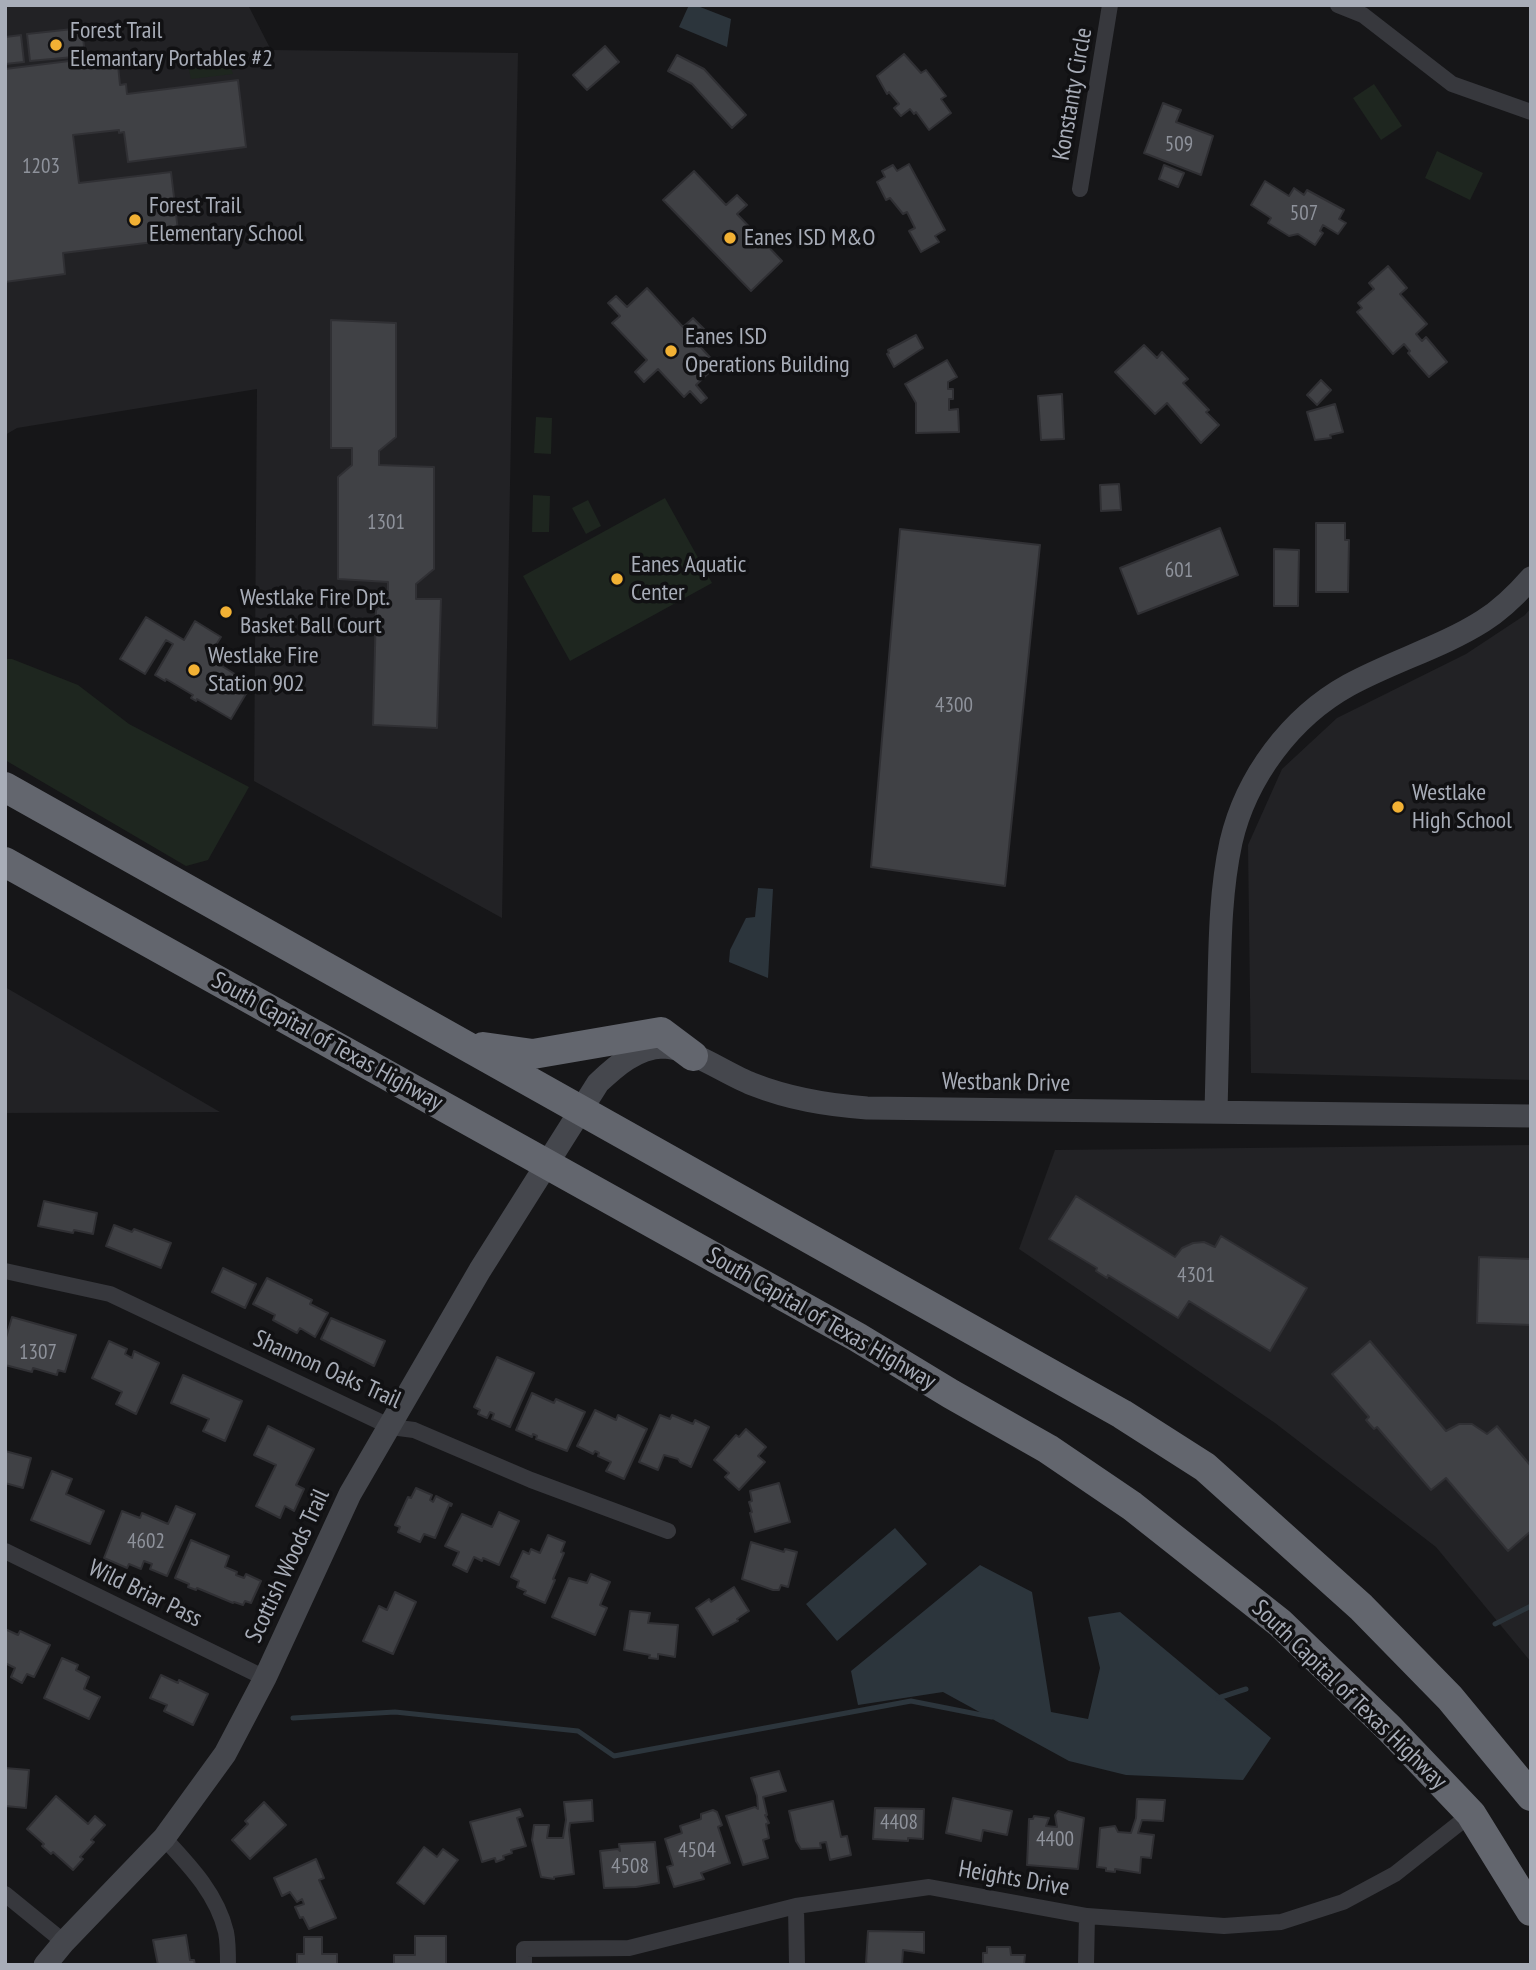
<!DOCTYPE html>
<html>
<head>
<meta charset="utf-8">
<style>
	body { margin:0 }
	#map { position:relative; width:1536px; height:1970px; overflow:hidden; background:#161618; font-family:"PT Sans Narrow",sans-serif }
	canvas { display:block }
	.frame { position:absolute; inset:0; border:7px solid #a8adb8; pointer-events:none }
</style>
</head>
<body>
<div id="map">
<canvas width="1536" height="1970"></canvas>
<div class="frame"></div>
</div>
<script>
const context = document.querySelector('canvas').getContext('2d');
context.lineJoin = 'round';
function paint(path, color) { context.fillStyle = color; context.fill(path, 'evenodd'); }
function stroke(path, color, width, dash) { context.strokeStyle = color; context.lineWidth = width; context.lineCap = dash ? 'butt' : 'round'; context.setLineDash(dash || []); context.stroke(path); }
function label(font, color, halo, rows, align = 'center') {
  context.font = font + ' "PT Sans Narrow",sans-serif'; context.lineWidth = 7; context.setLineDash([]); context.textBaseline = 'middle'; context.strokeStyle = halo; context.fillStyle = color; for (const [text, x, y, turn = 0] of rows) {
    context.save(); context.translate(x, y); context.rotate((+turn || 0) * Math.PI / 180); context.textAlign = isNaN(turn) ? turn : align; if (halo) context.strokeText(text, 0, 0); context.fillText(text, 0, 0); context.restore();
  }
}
const built = new Path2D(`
	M5,5H248L271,50L518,53L502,918L254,781L257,389L17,428L5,435Z
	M1531,608V1080L1251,1073L1248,845L1282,769L1337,718L1466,654L1525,615Z
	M5,987L220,1112L5,1113Z
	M1531,1145V1662L1436,1547L1275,1423L1019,1249L1055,1150Z`);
const green = new Path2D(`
	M226,55L233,74L191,79L187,61Z
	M1374,84L1402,126L1381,140L1353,98Z
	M1437,151L1483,173L1470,200L1425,178Z
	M536,417L552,418L551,454L534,453Z
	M533,495L550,496L549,532H532Z
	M665,498L712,583L570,661L523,576Z
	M588,500L601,526L586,534L572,508Z
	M5,659H12L78,685L129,724L249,787L208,860L186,866L5,760Z`);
const water = new Path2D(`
	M689,5H695L731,19L727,47L679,27Z
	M758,888L773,889L768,978L729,962L730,950L746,918L755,917Z
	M895,1528L927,1564L837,1641L806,1604Z
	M980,1565L1032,1592L1051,1712L1088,1719L1100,1668L1088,1617L1120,1612L1271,1738L1243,1780L1126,1775L1069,1761L943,1692L858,1705L851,1671Z`);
const stream = new Path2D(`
	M1495,1624L1531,1606
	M1218,1698L1246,1689
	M293,1718L395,1712L578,1731L614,1756L911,1701L992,1717`);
const building = new Path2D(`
	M82,28L85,56L30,61L27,34Z
	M21,35L24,62L5,64V37Z
	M605,46L619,62L587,90L573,75Z
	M904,54L921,73L926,70L946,96L941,99L951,113L929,130L916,112L914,114L910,109L901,116L894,108L899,104L889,92L887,94L877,76Z
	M117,55L120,85L126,84L127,94L238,80L246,147L128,162L124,132L119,133V130L73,135L79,183L171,172L179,239L63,253L65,274L5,282V69Z
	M677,55L704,69L746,115L732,128L692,84L668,71Z
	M1163,103L1181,110L1176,122L1213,136L1201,175L1144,153Z
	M909,164L945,230L935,236L939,242L921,252L909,231L915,228L907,212L903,214L890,198L886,200L877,182L885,177L882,171L893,165L897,171Z
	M1164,165L1184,173L1178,187L1159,179Z
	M694,171L726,205L737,195L747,205L737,214L782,261L751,291L663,200Z
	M1265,181L1289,196L1294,188L1304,195L1307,190L1344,210L1339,219L1346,223L1338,234L1323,225L1320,231L1323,233L1315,245L1298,234L1289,236L1268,223L1271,218L1251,205Z
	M1388,266L1407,288L1400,294L1427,324L1416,334L1422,341L1426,337L1447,362L1429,377L1408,353L1410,351L1404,344L1393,354L1357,312L1362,308L1358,303L1374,289L1369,283Z
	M647,288L683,327L693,318L706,331L695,341L717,365L696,385L707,398L701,403L690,391L684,397L658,369L644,382L635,372L647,360L612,323L620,316L608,303L616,296L627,307Z
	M331,320L396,323V437L379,451V465L434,467V569L416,584V599H441L437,728L373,725L376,610L388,598V582L338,579V477L352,465V448H331Z
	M916,335L923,348L894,367L887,354L889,353L888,350Z
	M1144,345L1157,358L1162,352L1188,379L1183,383L1209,410L1206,412L1219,425L1201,443L1167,403L1155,414L1115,372Z
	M947,360L957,377L948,382V389H953V399H949V410L958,409L959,432L916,433V403L905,384Z
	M1321,380L1331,390L1317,405L1307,395Z
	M1062,394L1064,439L1041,440L1038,396Z
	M1335,404L1343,432L1330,435L1331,438L1315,440L1307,412Z
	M1119,484L1121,510L1101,511L1100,485Z
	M1316,523H1345V540H1349L1348,592H1316Z
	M1220,528L1238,575L1138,614L1120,568Z
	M900,529L1040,545L1005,886L871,867Z
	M1274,549L1299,550L1298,606H1274Z
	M146,617L184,640L195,621L221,637L214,648L228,656L222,666L238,676L233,684L247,692L231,719L197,699L196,701L191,698L193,695L166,679L165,681L155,675L173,644L166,640L145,674L120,659Z
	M1076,1196L1175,1257L1182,1248L1193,1243L1204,1242L1215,1247L1221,1236L1307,1288L1270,1351L1189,1301L1178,1318L1108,1275L1107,1278L1096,1271L1097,1268L1049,1239Z
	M44,1201L97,1213L93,1234L74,1230L73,1233L38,1226Z
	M114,1225L132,1232L134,1229L171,1243L161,1268L106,1246Z
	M1479,1257L1531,1259V1325L1477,1323Z
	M223,1268L256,1284L245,1308L212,1292Z
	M267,1278L312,1300L310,1304L328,1313L315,1337L300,1328L297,1333L273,1320L275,1315L253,1304Z
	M12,1317L76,1335L65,1372L58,1370L57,1375L33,1368L32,1372L5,1365V1341Z
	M331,1318L385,1341L374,1366L321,1339Z
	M109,1341L127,1349L125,1354L132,1358L134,1351L159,1363L136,1414L116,1404L122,1392L92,1378Z
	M1370,1341L1446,1431L1459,1424H1472L1487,1434L1497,1426L1531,1466V1531L1508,1551L1446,1478L1431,1490L1377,1427L1374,1429L1366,1420L1369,1417L1332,1374Z
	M497,1357L534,1373L510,1427L492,1419L494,1414L490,1412L487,1418L478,1414L480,1410L474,1407Z
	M183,1375L242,1401L225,1441L203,1431L209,1419L171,1403Z
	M532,1393L554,1403L556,1399L585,1412L567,1451L536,1439L537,1436L533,1434L532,1437L516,1430Z
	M595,1410L616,1420L618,1415L647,1429L624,1479L606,1471L611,1462L598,1456L599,1453L595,1451L593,1454L577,1446Z
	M660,1415L670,1419L672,1415L693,1424L695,1420L709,1427L691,1467L680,1462L678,1459L664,1455L658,1470L639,1462Z
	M268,1426L314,1449L296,1485L304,1489L294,1511L285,1506L280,1518L256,1506L276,1465L254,1455Z
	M746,1429L766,1447L758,1456L765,1462L739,1490L725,1477L729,1473L714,1460L736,1435L739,1437Z
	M5,1451L31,1458L23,1488L5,1483Z
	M52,1471L72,1479L66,1494L104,1511L90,1544L31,1520Z
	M779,1483L790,1522L755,1532L750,1513L752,1512L749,1502L752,1501L750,1491Z
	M416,1488L432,1495L430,1500L433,1502L436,1496L452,1504L451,1506L449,1505L435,1538L424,1534L420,1542L398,1532L400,1527L395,1525L408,1497L411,1498Z
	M176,1506L195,1514L167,1576L150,1569L152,1564L144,1561L141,1569L129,1564L127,1568L104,1558L122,1511L140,1518L142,1513L168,1524Z
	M499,1512L519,1521L499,1565L483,1558L482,1561L474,1557L467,1572L453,1565L459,1552L445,1546L462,1514L492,1527Z
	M548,1535L565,1542L561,1552L564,1553L553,1579L555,1580L545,1603L524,1594L526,1591L517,1587L519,1581L511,1577L523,1551L529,1554L531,1549L540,1553Z
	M191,1540L229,1556L225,1567L237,1572L236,1575L244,1578L246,1574L261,1581L251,1603L245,1601L243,1605L234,1602L233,1603L197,1588L196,1590L188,1587L189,1584L175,1578Z
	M751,1542L784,1552L785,1549L797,1552L788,1587L781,1585L779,1590H773L742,1579Z
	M591,1574L610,1582L600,1605L607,1608L595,1635L552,1617L569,1578L587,1583Z
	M734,1587L749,1611L737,1619L738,1621L713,1635L696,1608L709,1599L711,1602Z
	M395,1592L416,1602L393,1654L363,1641L379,1606L387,1610Z
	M630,1611L650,1613L648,1623L678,1625L675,1657L658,1654V1659L649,1658L650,1655L624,1650Z
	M5,1629L18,1635L20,1631L50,1645L34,1677L27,1674L22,1683L11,1677L15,1668L5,1663Z
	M62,1658L78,1665L76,1670L89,1677L84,1689L100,1697L89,1719L44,1698Z
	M161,1675L178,1683L179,1680L208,1694L193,1725L164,1711L167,1705L150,1698Z
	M5,1768L29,1770L26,1808L5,1806Z
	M779,1771L786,1791L763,1797L767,1815H765L769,1823L766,1824L769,1838L763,1840L768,1858L743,1865L726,1816L755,1807L758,1809L757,1796L751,1778Z
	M56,1796L88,1824L95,1816L105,1825L91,1840L94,1842L80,1857L83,1859L73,1870L53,1852L51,1854L42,1846L44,1844L27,1829Z
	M953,1798L1012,1811L1007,1835L983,1830L981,1841L946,1833Z
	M1137,1799L1165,1800L1163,1821L1142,1820L1138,1833L1154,1835L1151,1858L1141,1857L1140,1873L1115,1869V1872L1106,1871V1868L1097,1867L1100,1828L1115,1826L1118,1832L1131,1833L1136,1818Z
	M592,1800L593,1821L570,1823L569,1830L574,1874L554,1877V1879L541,1877L532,1840L534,1825H549L547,1838H563L566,1820L564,1802Z
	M833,1801L841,1837L847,1836L851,1855L830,1860L826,1842L820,1843L821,1848L801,1849L796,1841L789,1811Z
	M264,1802L286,1825L250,1859L232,1840L248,1824L245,1821Z
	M875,1808L924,1809L923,1839L908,1838V1841L873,1839Z
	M520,1809L523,1816L517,1818L526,1846L511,1850L512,1853L503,1856L504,1859L496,1862L495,1858L482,1862L470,1822Z
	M713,1810L717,1812L722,1825L718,1827L730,1863L701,1873L704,1879L674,1887L667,1867L673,1865L665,1839L682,1833L680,1826L701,1819V1814Z
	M1058,1811L1084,1818L1078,1869L1027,1865L1029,1819H1033L1034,1816L1049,1818L1046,1826L1057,1827L1055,1815Z
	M655,1842L659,1883L636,1887L604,1888L600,1851L618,1849L620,1851L619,1844Z
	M424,1847L437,1857L443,1849L458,1860L424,1904L397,1883Z
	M316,1859L324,1878L319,1880L336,1918L309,1929L303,1917L300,1918L295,1907L304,1904L302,1899L297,1902L290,1892L282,1896L274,1878Z
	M868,1931L924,1932V1953L903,1950L902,1965H871L866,1963Z
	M186,1935L190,1960H194L195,1965H158L153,1940Z
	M415,1936H446V1965H394V1955H415Z
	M304,1937H322V1954H337V1965H297V1954H304Z
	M987,1947H1010L1011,1955H1025L1024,1965H983V1953H987Z`);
const street = new Path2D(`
	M1338,5L1363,15L1452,84L1531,112
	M1080,189L1110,5
	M5,1271L110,1294L391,1427L414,1430L531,1480L668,1531
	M5,1551L265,1678
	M164,1838C190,1866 217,1894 226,1932C228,1942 228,1954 228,1965
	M5,1894L64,1942
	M796,1906L797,1965
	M524,1965V1949L629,1948L796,1906L929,1887L1087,1916L1224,1926L1281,1922L1343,1902L1395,1874L1471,1814
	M1086,1965L1087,1916`);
const secondary = new Path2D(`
	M1216,1112C1217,1069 1218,1027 1219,984C1220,936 1221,888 1231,842C1246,777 1291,717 1349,685C1393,661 1442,647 1483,621C1502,609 1517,594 1531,578
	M45,1965L64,1942L164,1838L225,1754L265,1678L350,1494L480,1270L598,1083C616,1066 636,1048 663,1047C689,1047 726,1074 752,1084C790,1099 826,1105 867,1108L1531,1116`);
const highway = new Path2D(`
	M5,787L1122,1414L1205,1467L1361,1607L1450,1698L1531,1796
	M5,862L857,1337L951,1394L1048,1449L1132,1506L1280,1623L1389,1728L1471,1814L1531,1911
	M483,1047L533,1054L661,1032L693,1056`);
const markers = [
	[56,45,7,"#f2b134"],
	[135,220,7,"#f2b134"],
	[730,238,7,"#f2b134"],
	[671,351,7,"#f2b134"],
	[617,579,7,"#f2b134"],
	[226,612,7,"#f2b134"],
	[194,670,7,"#f2b134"],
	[1398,807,7,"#f2b134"]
];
const numberNames = [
	["509",1179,145],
	["1203",41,167],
	["507",1304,214],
	["1301",386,523],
	["601",1179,571],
	["4300",954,706],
	["4301",1196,1276],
	["1307",38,1353],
	["4602",146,1542],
	["4408",899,1823],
	["4400",1055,1840],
	["4504",697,1851],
	["4508",630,1867]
];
const poiNames = [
	["Forest Trail",70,31],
	["Elemantary Portables #2",70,59],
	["Forest Trail",149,206],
	["Elementary School",149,234],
	["Eanes ISD M&O",744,238],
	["Eanes ISD",685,337],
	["Operations Building",685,365],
	["Eanes Aquatic",631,565],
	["Center",631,593],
	["Westlake Fire Dpt.",240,598],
	["Basket Ball Court",240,626],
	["Westlake Fire",208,656],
	["Station 902",208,684],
	["Westlake",1412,793],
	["High School",1412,821]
];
const streetNames = [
	["Konstanty Circle",1073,94,-80],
	["South Capital of Texas Highway",327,1042,29],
	["Westbank Drive",1006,1083,1],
	["South Capital of Texas Highway",821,1319,30],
	["Shannon Oaks Trail",327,1370,24],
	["Scottish Woods Trail",288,1566,-65],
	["Wild Briar Pass",145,1594,26],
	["South Capital of Texas Highway",1349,1695,44],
	["Heights Drive",1014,1879,10]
];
paint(built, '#222225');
paint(green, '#1e261f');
paint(water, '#2c353c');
stroke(stream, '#2c353c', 5);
paint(building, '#404145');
stroke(building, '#303034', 2);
stroke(street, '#37383d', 16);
stroke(secondary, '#45474d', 23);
stroke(highway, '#63666e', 30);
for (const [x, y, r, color] of markers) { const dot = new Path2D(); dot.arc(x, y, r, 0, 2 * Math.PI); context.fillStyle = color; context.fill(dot); stroke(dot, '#111113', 2.5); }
label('21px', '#8e929b', null, numberNames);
label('24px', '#a8adb8', '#111113', poiNames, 'left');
label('24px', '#a8adb8', '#111113', streetNames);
</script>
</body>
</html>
